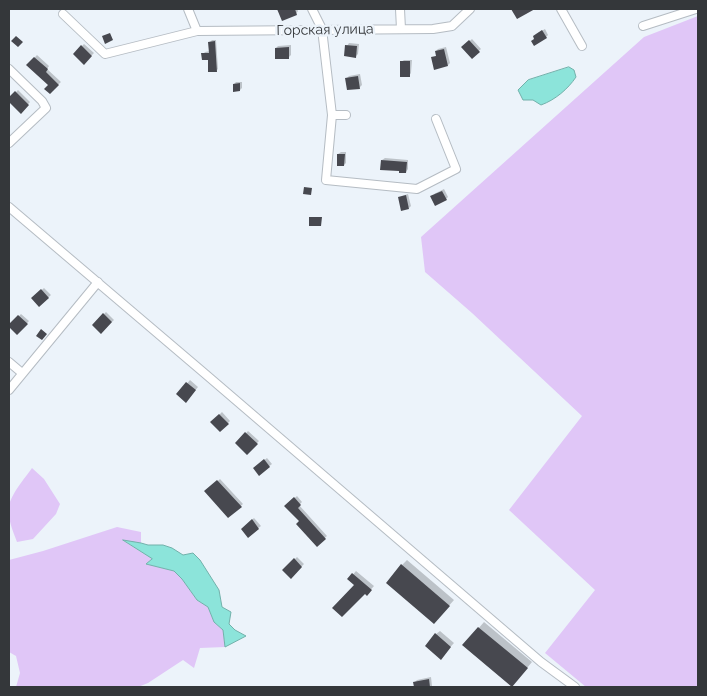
<!DOCTYPE html>
<html>
<head>
<meta charset="utf-8">
<style>
	body { margin:0 }
	#map { position:relative; width:707px; height:696px; overflow:hidden; background:#ecf3fa; font-family:Raleway,sans-serif }
	canvas { display:block }
	.frame { position:absolute; inset:0; border:10px solid #34373a; pointer-events:none }
</style>
</head>
<body>
<div id="map">
<canvas width="707" height="696"></canvas>
<div class="frame"></div>
</div>
<script>
const context = document.querySelector('canvas').getContext('2d');
context.lineJoin = 'round';
function paint(path, color) { context.fillStyle = color; context.fill(path, 'evenodd'); }
function stroke(path, color, width, dash) { context.strokeStyle = color; context.lineWidth = width; context.lineCap = dash ? 'butt' : 'round'; context.setLineDash(dash || []); context.stroke(path); }
function label(font, color, halo, rows, align = 'center') {
  context.font = font + ' Raleway,sans-serif'; context.lineWidth = 5; context.setLineDash([]); context.textBaseline = 'middle'; context.strokeStyle = halo; context.fillStyle = color; for (const [text, x, y, turn = 0] of rows) {
    context.save(); context.translate(x, y); context.rotate((+turn || 0) * Math.PI / 180); context.textAlign = isNaN(turn) ? turn : align; if (halo) context.strokeText(text, 0, 0); context.fillText(text, 0, 0); context.restore();
  }
}
const green = new Path2D(`
	M698,16V687H586L545,653L595,590L509,510L582,416L472,313L425,272L421,237L644,37Z
	M32,468L44,479L60,504L56,514L33,539L17,542C13,531 7,518 9,506C11,494 25,478 32,468Z
	M117,527L141,532V543L124,541L152,559L146,564L174,571L182,579L197,600L208,607L214,622L223,630L225,647L200,648L194,668L183,660L148,683L138,687H16L20,673L16,656L9,652V560L43,551Z`);
const water = new Path2D(`
	M569,67L574,70L576,77C568,89 555,100 541,105L533,100H523L518,90L528,80Z
	M123,540L141,543L148,545H163L172,548L183,555L193,553L200,560L219,590L222,607L231,612L229,624L235,630L246,636L225,647L223,630L214,622L208,607L197,600L182,579L174,571L146,564L152,559Z`);
const shadow = new Path2D(`
	M279,9H297L298,11L296,14L283,19Z
	M545,29L548,35L546,37L535,38L536,34Z
	M472,39L481,49L472,57L463,47Z
	M212,40H216L218,69L216,71L209,59L203,54L205,52L210,51V42Z
	M349,43L359,44L358,54L356,56L347,46Z
	M84,44L94,53L84,63L74,54Z
	M291,45V55L289,57L276,48L278,46Z
	M446,47L450,63L448,65L433,58L437,55L436,51L438,49Z
	M37,55L49,66L47,69L61,82L50,92V85L28,65Z
	M404,60H412L411,73L409,76L401,62Z
	M360,74L362,85L359,88L347,78L349,76Z
	M236,82H242V88L240,90L234,84Z
	M18,90L30,102L21,112L9,100Z
	M341,152H346V163L344,165L338,154Z
	M385,158L408,160V169L406,172L401,170L382,160Z
	M444,189L448,197L446,199L434,194Z
	M408,194L411,206L409,208L399,198L402,196Z
	M44,288L51,295L39,306L33,298Z
	M106,312L114,320L101,332L93,325Z
	M21,314L29,321L17,334L9,326Z
	M190,380L198,387L188,399L178,394Z
	M222,412L230,421L220,431L212,422Z
	M248,431L259,441L247,453L237,443Z
	M267,458L272,464L259,474L257,466Z
	M220,479L243,504L228,517L206,492Z
	M297,496L302,502L299,505L327,536L317,545L301,521L286,506Z
	M254,518L261,526L248,536L242,529Z
	M297,557L304,564L291,577L284,570Z
	M407,560L454,600L439,617L402,565Z
	M356,571L374,586L367,594L349,579Z
	M484,622L532,662L517,680L464,645Z
	M440,631L454,643L444,654L436,634Z
	M431,677L432,686L431,687H416L415,682L417,680Z`);
const building = new Path2D(`
	M277,9H295L297,15L282,21Z
	M511,9H535L517,19Z
	M542,30L547,38L534,46L531,41L534,39L533,36Z
	M110,33L113,40L105,44L102,36Z
	M16,36L23,42L18,47L11,41Z
	M469,40L480,52L472,59L461,47Z
	M215,41L217,72H208V60H202L201,53H209L208,42Z
	M81,45L92,56L84,65L73,54Z
	M345,45L357,46L356,58L344,56Z
	M289,47V59H275V48Z
	M444,49L448,66L434,70L431,57L436,56L435,51Z
	M34,57L48,69L46,72L59,85L50,94L44,89L48,85L26,65Z
	M400,61H410V77H400Z
	M358,76L360,89L347,90L345,78Z
	M240,83V91L233,92V84Z
	M15,91L29,105L21,114L9,102V97Z
	M337,154H345L344,166H337Z
	M381,160L407,162L406,173H399V171L380,170Z
	M304,187L312,188L311,195L303,194Z
	M442,191L447,200L435,206L430,196Z
	M406,195L409,209L401,211L398,197Z
	M309,217H322L321,226H309Z
	M41,289L49,298L39,307L31,298Z
	M103,313L112,322L101,334L92,325Z
	M18,315L28,324L17,335L9,327V324Z
	M41,329L47,334L42,340L36,336Z
	M186,382L196,390L186,403L176,394Z
	M219,414L229,424L220,432L210,422Z
	M245,432L258,444L247,455L235,443Z
	M264,459L270,467L259,476L253,468Z
	M217,480L242,507L228,518L204,491Z
	M294,497L301,505L298,508L326,539L317,547L296,524L299,521L284,506Z
	M252,519L259,529L248,538L241,529Z
	M294,558L302,567L291,579L282,570Z
	M401,564L450,606L434,624L386,583Z
	M352,573L372,590L367,596L365,594L342,617L332,608L354,585L347,579Z
	M478,627L528,668L512,687L462,645Z
	M435,633L451,647L441,660L425,646Z
	M429,679L430,687H414L413,682Z`);
const minor = new Path2D(`
	M188,9L197,31L433,29L452,26L470,9
	M312,9L322,29L332,115L326,180L417,189L456,169L436,119
	M400,9L401,29
	M561,9L582,46
	M63,14L105,54L197,31
	M643,26L696,9
	M9,69L42,101L46,108L9,143
	M332,115H346
	M9,207L203,372L541,662L575,687
	M9,362L22,373
	M9,390L98,282`);
const streetNames = [
	["Горская улица",325,30,-1]
];
paint(green, '#e0c6f7');
paint(water, '#8ce4da');
stroke(water, '#72b0aa', 1);
paint(shadow, '#0003');
paint(building, '#47484f');
stroke(minor, '#b5bcc3', 10);
stroke(minor, '#fff', 8);
label('14px', '#34373a', '#ecf3fa', streetNames);
</script>
</body>
</html>
